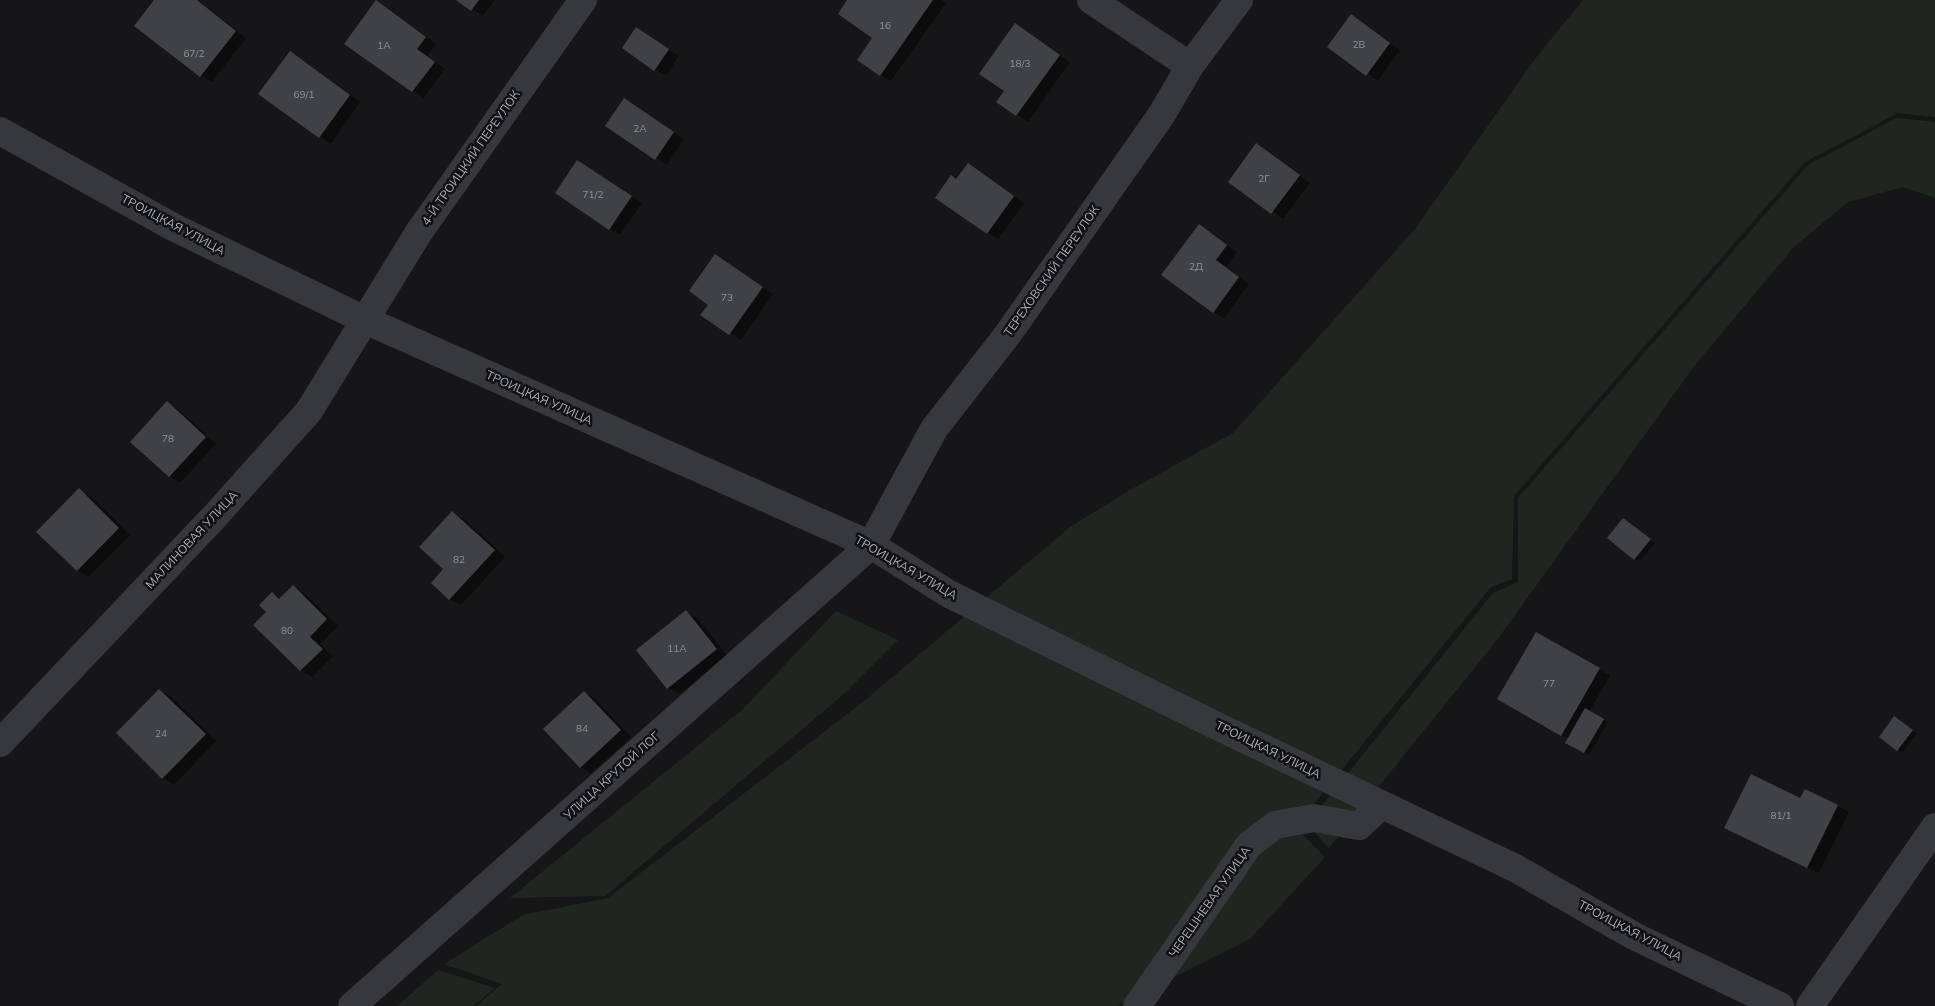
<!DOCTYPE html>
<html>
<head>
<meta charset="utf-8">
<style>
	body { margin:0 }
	canvas { display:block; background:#161618 }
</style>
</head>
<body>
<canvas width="1935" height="1006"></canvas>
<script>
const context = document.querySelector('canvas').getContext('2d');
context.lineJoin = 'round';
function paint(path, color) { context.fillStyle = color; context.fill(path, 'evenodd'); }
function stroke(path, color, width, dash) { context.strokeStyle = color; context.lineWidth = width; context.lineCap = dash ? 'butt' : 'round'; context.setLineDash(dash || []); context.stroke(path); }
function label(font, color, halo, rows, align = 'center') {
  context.font = font + ' Mulish,sans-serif'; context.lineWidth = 5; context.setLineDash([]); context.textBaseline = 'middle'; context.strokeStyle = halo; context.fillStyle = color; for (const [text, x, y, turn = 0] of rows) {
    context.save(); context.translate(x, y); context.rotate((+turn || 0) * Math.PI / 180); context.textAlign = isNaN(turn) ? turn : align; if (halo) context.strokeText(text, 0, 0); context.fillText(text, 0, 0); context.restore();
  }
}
const green = new Path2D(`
	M1583,0H1935V117L1898,113L1805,162L1514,496L1512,579L1490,588L1295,827L1325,857L1250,939L1116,1006H476L502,984L444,964L523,915L608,898L863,702L1070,527L1130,490L1233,433L1415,229L1535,59Z
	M1897,118L1935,122V198L1903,187L1848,202L1795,246L1695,365L1497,640L1329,848L1307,824L1493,593L1518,582V498L1808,165Z
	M836,611L898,640L845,693L605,896L510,898L743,709Z
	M438,970L495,988L473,1006H397Z`);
const shadow = new Path2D(`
	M155,0H198L246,38L212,82L201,76L136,25Z
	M458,0H495L483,16Z
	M849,0H942L946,3L891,81L880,75L874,38Z
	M387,8L436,44L427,56L445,69L424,98L346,43Z
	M1352,16L1400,50L1378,81L1329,47Z
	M1016,24L1070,62L1028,122L998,102L1005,91Z
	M669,50L679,56L666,76L656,70Z
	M301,59L360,102L331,144L260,94Z
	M635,106L684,139L667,165L607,126Z
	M1257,145L1310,183L1283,219L1230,181Z
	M578,161L642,203L620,235L610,228Z
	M968,165L1024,203L998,239L987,233L957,180Z
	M1199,226L1237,252L1226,267L1249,284L1224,318L1213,312Z
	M726,262L773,294L741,340L702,315L710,304Z
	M167,403L178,409L216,444L180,483L170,476Z
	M79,490L90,496L130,535L88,577L77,570Z
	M453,513L464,519L505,557L461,605L450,599L433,583L445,569Z
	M1624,519L1655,543L1640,561L1635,559Z
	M293,586L304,593L338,626L320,644L333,656L312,677L301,670L255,625L268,612L272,594L281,599Z
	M686,612L697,618L727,655L679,694L668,688Z
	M1536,633L1610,676L1589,712L1608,722L1589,755L1567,742L1569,739L1499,699Z
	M160,690L170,696L216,741L174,785L163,778L117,733Z
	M584,692L595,699L631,737L591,773L580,767Z
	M1900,721L1917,734L1903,752L1898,750Z
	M1805,790L1849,812L1819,873L1737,834L1801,800Z`);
const building = new Path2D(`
	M154,0H197L236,31L200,77L134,26Z
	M376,0L426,37L417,49L435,62L412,92L344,44Z
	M456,0H479L471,11Z
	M847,0H933L880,76L857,60L872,38L838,14Z
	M1351,14L1390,43L1366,76L1327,47Z
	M1015,23L1060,55L1016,116L996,102L1004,91L979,74Z
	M636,27L669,49L654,71L622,48Z
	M290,51L350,95L319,138L258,94Z
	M624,98L674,132L655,160L605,126Z
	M1256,143L1300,175L1271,214L1228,182Z
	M577,160L632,196L609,230L555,193Z
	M968,163L1014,196L987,234L935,198L951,175L956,179Z
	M1199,224L1227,245L1216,260L1239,277L1213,313L1161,275Z
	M715,254L763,287L729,335L700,315L708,305L689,291Z
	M167,401L206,437L169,477L130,442Z
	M79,488L119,528L77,571L36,532Z
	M452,511L495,550L449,600L431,583L443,569L419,547Z
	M1623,518L1651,539L1634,560L1607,538Z
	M293,585L327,619L310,637L323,649L300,671L253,625L266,612L259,605L272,592L279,599Z
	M686,610L717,649L667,689L636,650Z
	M1536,632L1600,668L1561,736L1497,699Z
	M159,689L206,734L162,779L116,733Z
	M584,691L621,730L580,768L543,729Z
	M1585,708L1604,719L1584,753L1565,743Z
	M1894,716L1913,730L1897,751L1879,737Z
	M1751,774L1800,798L1805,789L1838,805L1807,868L1724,828Z`);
const street = new Path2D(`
	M1091,0L1190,66
	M0,131L175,228L365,320L871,545L949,594L1221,728L1515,868L1634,936L1780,1006
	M0,743L215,516L309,411L419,232L583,0
	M352,1006L871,545L934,429L1008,334L1162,114L1190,66L1239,0
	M1137,1006L1249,845L1275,825L1314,818L1359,826L1381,805
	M1810,1006L1935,827`);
const numberNames = [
	["16",885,26],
	["2В",1359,45],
	["1А",384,46],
	["67/2",194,54],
	["18/3",1020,64],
	["69/1",304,95],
	["2А",640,129],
	["2Г",1264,179],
	["71/2",593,195],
	["2Д",1196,267],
	["73",727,298],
	["78",168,439],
	["82",459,560],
	["80",287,631],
	["11А",677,649],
	["77",1549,684],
	["84",582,729],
	["24",161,734],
	["81/1",1781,816]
];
const streetNames = [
	["4-Й ТРОИЦКИЙ ПЕРЕУЛОК",471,158,-55],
	["ТРОИЦКАЯ УЛИЦА",173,225,28],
	["ТЕРЕХОВСКИЙ ПЕРЕУЛОК",1052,271,-55],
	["ТРОИЦКАЯ УЛИЦА",539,398,24],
	["МАЛИНОВАЯ УЛИЦА",192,540,-47],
	["ТРОИЦКАЯ УЛИЦА",906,568,30],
	["ТРОИЦКАЯ УЛИЦА",1268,750,26],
	["УЛИЦА КРУТОЙ ЛОГ",612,776,-42],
	["ЧЕРЕШНЕВАЯ УЛИЦА",1210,902,-55],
	["ТРОИЦКАЯ УЛИЦА",1630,931,28]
];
paint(green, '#1e261f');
paint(shadow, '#0007');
paint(building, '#404145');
stroke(street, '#37383d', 28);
label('10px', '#8e929b', null, numberNames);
label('12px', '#a8adb8', '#111113', streetNames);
</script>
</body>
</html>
